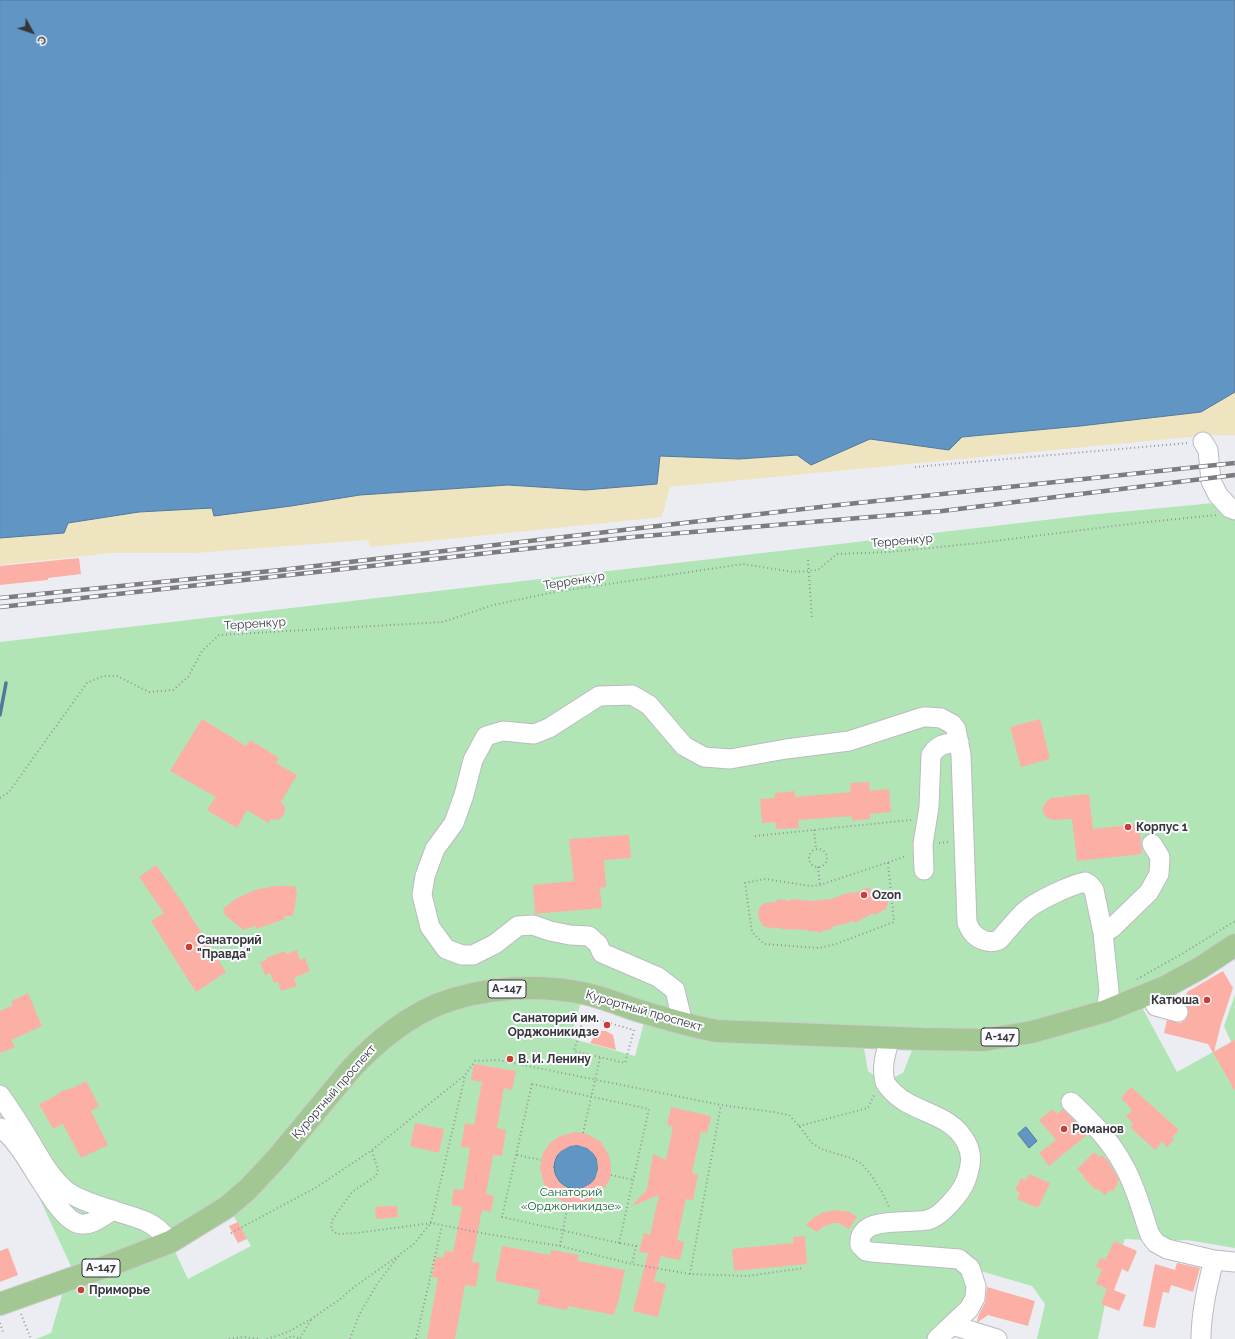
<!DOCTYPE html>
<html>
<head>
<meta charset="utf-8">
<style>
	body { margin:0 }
	#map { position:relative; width:1235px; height:1339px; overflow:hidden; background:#ecedf2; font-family:Raleway,sans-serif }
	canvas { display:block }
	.north { position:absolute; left:12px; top:12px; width:40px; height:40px; -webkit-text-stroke:3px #fafbff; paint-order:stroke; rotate:130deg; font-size:11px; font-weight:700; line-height:16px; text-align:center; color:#363638 }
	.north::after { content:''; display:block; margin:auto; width:14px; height:18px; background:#363638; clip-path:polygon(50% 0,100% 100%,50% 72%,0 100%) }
</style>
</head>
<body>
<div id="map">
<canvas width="1235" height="1339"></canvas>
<div class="north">С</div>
</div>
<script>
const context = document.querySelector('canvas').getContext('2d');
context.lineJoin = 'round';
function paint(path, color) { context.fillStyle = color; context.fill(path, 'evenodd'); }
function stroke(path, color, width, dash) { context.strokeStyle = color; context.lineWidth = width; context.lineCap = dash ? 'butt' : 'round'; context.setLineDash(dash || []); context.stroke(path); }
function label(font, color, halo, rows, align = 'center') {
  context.font = font + ' Raleway,sans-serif'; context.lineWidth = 4; context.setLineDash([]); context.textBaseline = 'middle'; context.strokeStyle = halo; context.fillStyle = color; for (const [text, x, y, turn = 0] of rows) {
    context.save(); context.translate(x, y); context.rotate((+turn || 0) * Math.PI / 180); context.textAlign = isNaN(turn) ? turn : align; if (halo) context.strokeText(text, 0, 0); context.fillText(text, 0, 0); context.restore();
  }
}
const green = new Path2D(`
	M1235,501V944L1137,998L1177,1072L1231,1042L1224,1026L1235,995V1248L1187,1240L1165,1241L1125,1239L1108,1289L1098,1339H1037L1045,1304L1032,1286L970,1268L975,1297L936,1339H36L51,1333L64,1288L76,1277L11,1137L0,1121V642L1088,515ZM583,996L647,1012L635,1056L570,1038ZM862,1037L917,1038L903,1073L884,1082L868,1071ZM230,1210L251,1246L188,1279L171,1243Z`);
const sand = new Path2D(`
	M1235,392V435H1210L670,487L663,513H662L663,517L370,547L368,540L195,553H111L0,565V538L64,533L68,523L139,512L212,508L214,515L291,506L360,495L508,485L585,490L657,484L660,456L739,459L797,455L811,464L870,439L949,450L962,437L1080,426L1201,412Z`);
const water = new Path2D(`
	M0,0H1235V392L1201,412L1080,426L962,437L949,450L870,439L811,465L797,455L739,459L660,456L657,484L585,490L508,485L360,495L291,506L214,516L212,508L139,512L68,523L64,533L0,538Z
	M1026,1127L1037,1141L1029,1148L1018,1134Z
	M554 1167a22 22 0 1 1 44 0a22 22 0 1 1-44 0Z`);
const stream = new Path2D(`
	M0,715L6,683`);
const building = new Path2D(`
	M79,558L81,574L48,578V580L0,585V566Z
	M202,719L246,746L250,740L279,758L276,763L297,775L281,802L285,807L284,815L278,820L271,819L268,823L247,810L237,828L207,810L216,797L170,771Z
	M1040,719L1050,759L1021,767L1010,727Z
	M869,782L870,791L889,789L891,812L870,814V819L852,821V816L798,820L799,828L776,829L775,822L762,823L760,799L775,798V793L795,791V797L851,792L850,783Z
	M1089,794L1093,829L1139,824L1142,854L1077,861L1072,819L1053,820L1046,817L1042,810L1045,803L1051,798Z
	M629,835L631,858L604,860L606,887L600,888L602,908L535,914L533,885L574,881L569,839Z
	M156,865L182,902L226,972L196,992L151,921L164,913L139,877Z
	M274,886H295L297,893L293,916H284L285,919L256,929L255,926L243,930L225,915L223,909L237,898L255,890Z
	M869,887L871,891L876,890L881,892L886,896L888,902L886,909L874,915L873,913L855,923L854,921L832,927V929L825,930L820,933L815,931L808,932V930L788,929L787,930L774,927L773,929L763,926L759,919L758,912L760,907L765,903L776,902L777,899L790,901L791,899L811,901L831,899L851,892L852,894Z
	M297,950L300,960L305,958L310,971L294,978L297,986L281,991L278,982L274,983L270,973L265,975L260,962L267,960L266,958L285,951L286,954Z
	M1223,971L1233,988L1221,1024L1214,1052L1235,1040V1091L1208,1044L1164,1033L1167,1020L1180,1023L1185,1020L1188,1015V1009L1184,1003L1187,992Z
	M28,993L42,1026L11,1040L15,1047L0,1053V1011L13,1005L11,1001Z
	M598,1031H606L613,1035L616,1050L590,1043Z
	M474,1064L516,1071L512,1090L504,1088L497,1128L506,1130L502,1156L493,1155L486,1194L494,1196L491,1212L482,1210L472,1262L480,1263L476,1287L465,1285L455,1339H427L438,1278L432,1277L435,1257L443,1258L445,1251L453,1252L462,1207L451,1205L454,1189L463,1190L470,1148L461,1147L465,1123L474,1125L482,1082L471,1080Z
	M86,1081L99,1106L91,1111L108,1145L81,1158L63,1124L53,1129L39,1104L50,1099L62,1091L75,1087Z
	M1131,1087L1179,1130L1172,1138L1174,1140L1167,1147L1162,1142L1155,1150L1130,1127L1133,1123L1126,1117L1132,1110L1121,1098Z
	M671,1107L711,1116L707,1133L701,1132L692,1173L698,1175L693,1200L686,1199L677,1240L684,1242L680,1260L661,1256L654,1281L666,1284L658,1317L633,1311L648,1253L639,1252L644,1233L650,1235L659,1195L632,1206L647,1189L653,1154L666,1160L673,1127L667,1125Z
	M1053,1109L1057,1114L1063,1109L1088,1134L1049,1166L1039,1153L1056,1140L1039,1120Z
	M415,1123L444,1129L439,1153L410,1146Z
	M575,1132L587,1134L601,1142L609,1156L611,1167L610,1179L601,1193L592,1200L584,1203L576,1204L564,1202L551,1194L544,1184L540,1168L543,1153L550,1143L560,1136ZM577,1145L587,1148L593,1153L597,1159L598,1169L595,1179L590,1184L581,1189L574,1190L567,1188L559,1182L554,1173L553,1166L556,1156L561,1151L570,1146Z
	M1094,1152L1100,1157L1102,1155L1108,1161L1119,1180L1117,1183L1118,1184L1112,1192L1110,1190L1105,1195L1098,1189L1096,1190L1083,1177L1084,1176L1077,1169Z
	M1029,1174L1050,1183L1038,1208L1017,1199L1020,1193L1015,1190L1021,1178L1026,1180Z
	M387,1206H397L398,1217L376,1219L375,1207Z
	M835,1210L850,1212L857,1217L849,1229L838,1223H832L821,1228L817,1232L806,1225L812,1219L821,1213Z
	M238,1222L247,1239L238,1243L229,1226Z
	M805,1236L807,1264L734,1271L732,1249L793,1243V1237Z
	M1114,1241L1137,1251L1128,1272L1122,1269L1114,1290L1126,1295L1119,1311L1101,1304L1107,1289L1096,1284L1102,1269L1096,1267L1100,1258L1105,1260Z
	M502,1246L550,1255L551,1250L579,1255L578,1261L625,1270L617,1307H616L614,1315L568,1306L567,1310L537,1304L540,1290L495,1281Z
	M8,1248L18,1275L0,1282V1251Z
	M1177,1263L1200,1268L1193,1292L1171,1285L1169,1293L1163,1292L1155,1328L1143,1326L1155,1264L1175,1270Z
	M987,1287L1035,1301L1028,1326L988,1315L978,1322L977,1321L979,1314L985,1303Z`);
const path = new Path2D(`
	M915,467L1188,443
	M808,560L812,620
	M0,798L9,792L87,683L103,676H117L149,692L173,690L188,677L202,651L219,635L443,622L493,605L555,592L743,564L793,572L818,570L837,554L889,552L979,543L1138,523L1216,515
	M814,830L816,849
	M755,836L911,820
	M939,843L949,842
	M809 858a9 9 0 1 1 18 0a9 9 0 1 1-18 0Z
	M888,863L894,922L836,944L819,948L764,944L752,932L745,883L765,879L811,886L820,885L907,856
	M818,867L820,885
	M1137,979L1182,954L1235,921
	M584,1016L634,1030L625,1063L574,1051Z
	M532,1084L649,1109L619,1243L502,1217Z
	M799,1126L868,1108L875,1093
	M583,1133L600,1058
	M372,1151L378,1170L376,1176L352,1192L332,1220L331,1229L337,1234L357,1233L431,1223L487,1234L560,1246L632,1264L690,1274L747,1276L804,1268
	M517,1155L541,1160
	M611,1175L634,1180
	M231,1233L317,1187L372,1150L465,1075L475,1061L498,1060L721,1105L773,1112L789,1115L799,1126L812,1143L821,1149L851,1158L862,1164L871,1175L882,1192L889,1207
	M620,1243L636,1246L632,1264
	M560,1246L568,1203
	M690,1274L721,1105
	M21,1314L31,1339
	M0,1323L3,1332
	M300,1338L311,1320
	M229,1339L243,1337L260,1339
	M267,1339L288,1332L311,1319L339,1300L354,1287L398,1256
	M286,1339L292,1336L301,1339
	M350,1339L359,1315L377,1284L400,1254L413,1245L431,1223L465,1076
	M416,1339L442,1226`);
const minor = new Path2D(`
	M1203,442L1208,450L1211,481L1218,495L1230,508L1235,510
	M924,870L923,844L929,807L931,755C939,743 946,744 959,742
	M1150,993L1156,1006L1178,1012
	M1106,1011L1109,991L1103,933L1112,928L1149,892L1159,874L1160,857L1152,844
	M683,1024L675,990L658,977L602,953L598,944L589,936L570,935L550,931L533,925L518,926L495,944L473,955H462L446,949L430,927L422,895L425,876L435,849L454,823L464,795L473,760L486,736L503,731L534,734L549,728L599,696L632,695L649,705L684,746L704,757L730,759L786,749L849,741L923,717H928L941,718L952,724L956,729L961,755L967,923C969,926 970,930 972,932C978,940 990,944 999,940C1007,931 1015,921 1024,912C1036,901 1068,886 1085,882L1090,885L1094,890L1103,933
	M890,1038C886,1052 881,1067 885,1082C887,1086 890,1089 893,1092C914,1114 950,1112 966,1142C973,1155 971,1166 966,1180C962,1192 940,1218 927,1220C908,1224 857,1215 860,1245L866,1251L871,1252L959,1259L970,1268L976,1286L975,1298L969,1309L937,1339
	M0,1095C10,1109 19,1123 28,1138C40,1158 50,1178 68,1192C86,1205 123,1212 145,1221C156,1226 163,1232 170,1242
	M1071,1102C1091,1121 1111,1141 1124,1166C1136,1187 1142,1212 1150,1235L1156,1243L1167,1249L1214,1260
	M0,1128C26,1143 54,1219 80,1224C92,1226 103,1216 113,1210
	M952,1325L997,1339
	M1201,1339C1201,1312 1207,1286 1214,1260L1235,1262`);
const major = new Path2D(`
	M0,1304L121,1261L170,1242L227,1207L247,1190L278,1157L350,1070C375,1043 405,1018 439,1004C483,987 537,984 583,993C602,997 621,1005 640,1011C666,1019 691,1026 716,1031L922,1039L984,1040L1032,1032L1106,1011L1165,987L1200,968L1235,945`);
const rail = new Path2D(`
	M0,598L281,570L829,506L1235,463
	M0,607L633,537L942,511L1235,475`);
const markers = [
	[1128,827,4,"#cb3d35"],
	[864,895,4,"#cb3d35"],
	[189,947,4,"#cb3d35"],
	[1207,1000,4,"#cb3d35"],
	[607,1025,4,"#cb3d35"],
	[510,1059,4,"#cb3d35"],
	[1064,1129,4,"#cb3d35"],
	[81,1290,4,"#cb3d35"]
];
const shields = [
	[507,989,38],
	[1000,1037,38],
	[101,1268,38]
];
const shieldNames = [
	["А-147",507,989],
	["А-147",1000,1037],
	["А-147",101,1268]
];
const streetNames = [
	["Терренкур",902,541,-5],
	["Терренкур",574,581,-9],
	["Терренкур",255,624,-4],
	["Курортный проспект",644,1011,16],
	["Курортный проспект",334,1092,-49]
];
const poiNames = [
	["Корпус 1",1136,827],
	["Ozon",872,895],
	["Санаторий",197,940],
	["\"Правда\"",197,954],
	["Катюша",1199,1000,"right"],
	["Санаторий им.",599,1018,"right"],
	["Орджоникидзе",599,1032,"right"],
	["В. И. Ленину",518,1059],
	["Романов",1072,1129],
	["Приморье",89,1290]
];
const parkNames = [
	["Санаторий",571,1192],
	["«Орджоникидзе»",571,1206]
];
paint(green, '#b2e5b6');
paint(sand, '#eee4bf');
paint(water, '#6095c4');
stroke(water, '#53789a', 1);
stroke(stream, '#53789a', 3.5);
paint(building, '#fcb0a5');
stroke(minor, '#babbc0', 21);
stroke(major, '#cbcbcb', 24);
stroke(path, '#96969a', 2, [1, 3]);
stroke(minor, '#fff', 19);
stroke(major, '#a3c793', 22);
stroke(rail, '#7c7c7f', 4.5);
stroke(rail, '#fafbff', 3, [9]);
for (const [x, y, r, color] of markers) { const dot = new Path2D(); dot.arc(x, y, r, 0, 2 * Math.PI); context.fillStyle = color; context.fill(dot); stroke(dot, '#fafbff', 1.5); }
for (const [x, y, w] of shields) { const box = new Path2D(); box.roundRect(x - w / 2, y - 9, w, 18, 3); context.fillStyle = '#fafbff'; context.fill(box); stroke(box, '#363638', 1); }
label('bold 11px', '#363638', null, shieldNames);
label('12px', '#363638', '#fafbff', streetNames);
label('bold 12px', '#363638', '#fafbff', poiNames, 'left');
label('12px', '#186729', '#fafbff', parkNames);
</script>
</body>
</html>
